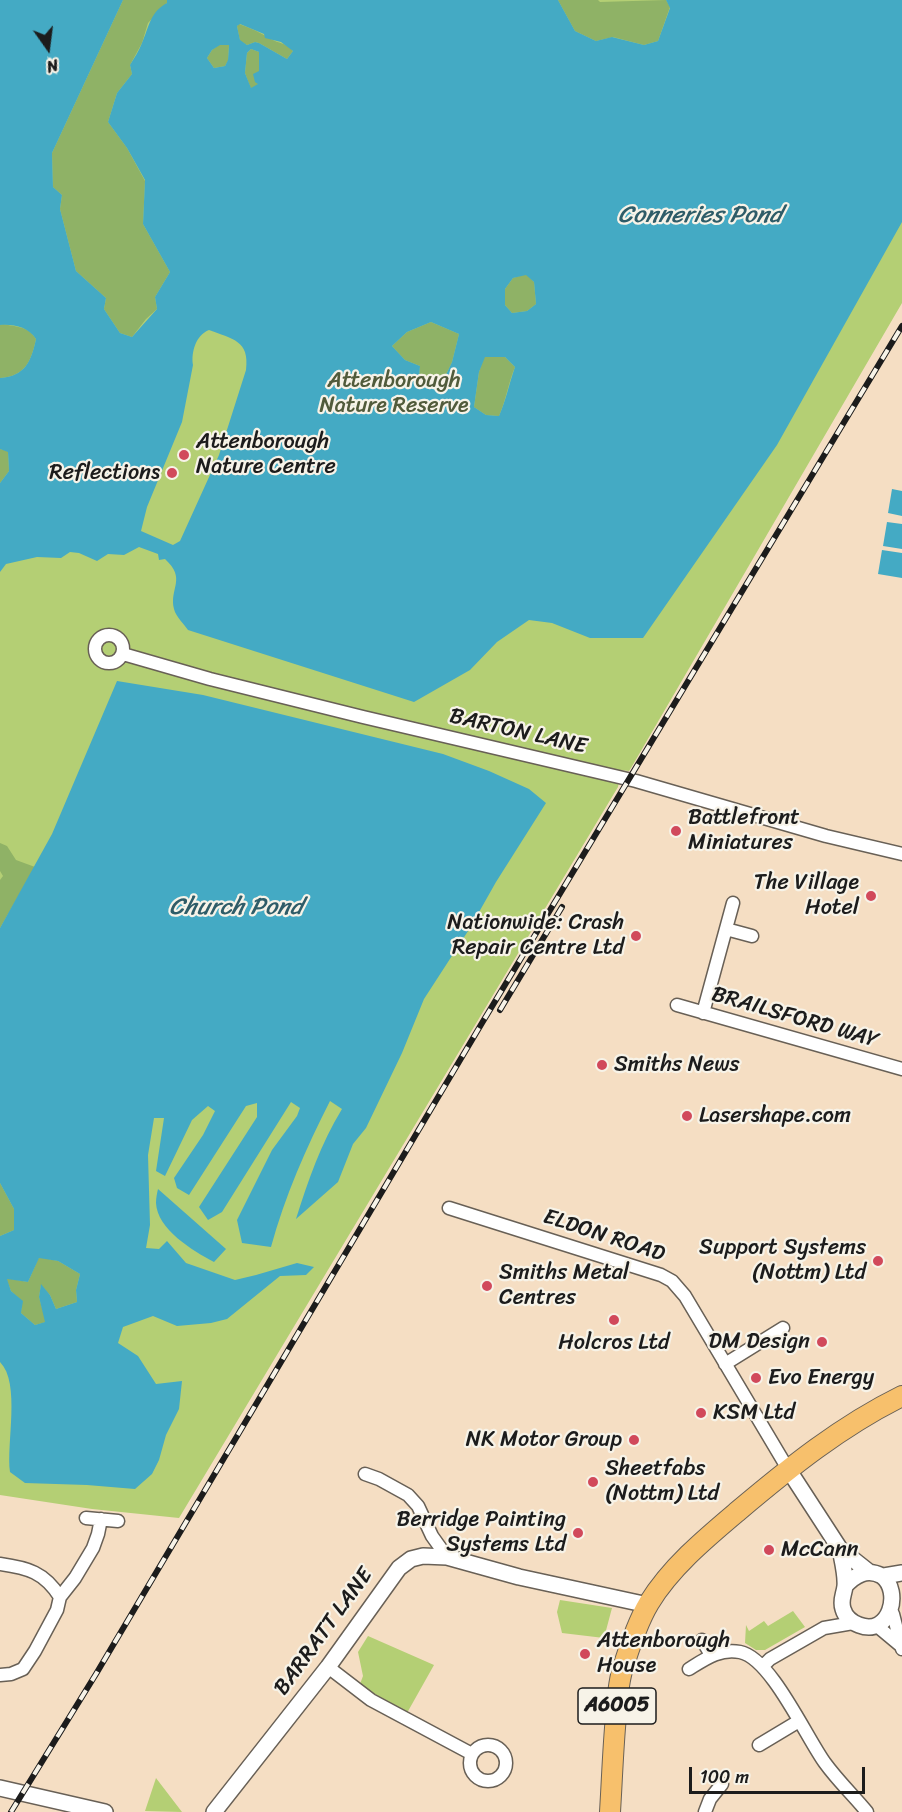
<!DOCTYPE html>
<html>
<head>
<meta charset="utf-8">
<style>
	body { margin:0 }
	#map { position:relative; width:902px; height:1812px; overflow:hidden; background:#f5dec3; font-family:Sriracha,sans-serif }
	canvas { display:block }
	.north { position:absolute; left:18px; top:18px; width:60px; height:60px; -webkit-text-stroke:4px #f7f3e8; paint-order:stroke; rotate:166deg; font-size:16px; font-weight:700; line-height:24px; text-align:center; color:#1c1c1c }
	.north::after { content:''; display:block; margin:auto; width:21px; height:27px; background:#1c1c1c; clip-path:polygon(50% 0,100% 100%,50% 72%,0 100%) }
	.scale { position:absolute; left:689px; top:1767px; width:176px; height:27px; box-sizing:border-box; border:3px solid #1c1c1c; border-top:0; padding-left:8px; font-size:18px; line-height:21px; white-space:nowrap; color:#1c1c1c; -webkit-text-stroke:4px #f7f3e8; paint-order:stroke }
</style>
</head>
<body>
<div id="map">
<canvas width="902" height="1812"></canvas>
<div class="north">N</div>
<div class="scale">100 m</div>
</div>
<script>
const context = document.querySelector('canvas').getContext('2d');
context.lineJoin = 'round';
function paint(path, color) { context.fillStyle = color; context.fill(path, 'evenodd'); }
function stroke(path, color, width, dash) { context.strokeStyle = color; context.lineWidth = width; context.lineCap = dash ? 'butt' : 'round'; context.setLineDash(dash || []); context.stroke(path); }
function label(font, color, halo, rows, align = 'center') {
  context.font = font + ' Sriracha,sans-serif'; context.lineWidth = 4.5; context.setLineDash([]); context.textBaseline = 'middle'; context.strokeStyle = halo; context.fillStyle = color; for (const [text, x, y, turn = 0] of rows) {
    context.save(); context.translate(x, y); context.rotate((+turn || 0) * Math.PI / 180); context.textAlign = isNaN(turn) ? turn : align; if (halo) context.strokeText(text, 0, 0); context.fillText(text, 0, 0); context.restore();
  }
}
const green = new Path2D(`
	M0,0H902V303L631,768L629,771L621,770L618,787L179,1518L92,1509L0,1495Z
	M560,1600L612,1608L604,1638L562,1633L557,1612Z
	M793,1611L805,1627L765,1650H756L745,1643L746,1625L749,1631L764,1621L768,1626Z
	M368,1636L434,1665L407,1713L387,1702L360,1684L363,1676L358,1652Z
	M156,1778L182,1812L145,1811Z`);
const forest = new Path2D(`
	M123,0H167V3L148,23L142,43L130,65L132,74L117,93L108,122L127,148L145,181L143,224L170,272L155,297L157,309L146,319L132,337L120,333L104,309L106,298L76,271L60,209L62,195L53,187L52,153Z
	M558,0H598L600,2L666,0L670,7L658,41L644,45L613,37L596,41L575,31Z
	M239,24C251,28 261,33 271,39C279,44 285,42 293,51L287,59L259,43L255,42L247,45L240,41L237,26Z
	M220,44L229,45L228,61L225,66L214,68L207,58L212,50Z
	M251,49L259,52V84L251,89L245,73L247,53Z
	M526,274L534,282L536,304L527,311L512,313L505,305V289L513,278Z
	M431,322L459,334L452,362L443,381L429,385L419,379L420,366L405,360L392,346L407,332Z
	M3,324C17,327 28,326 36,339C31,362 25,376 0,378V325Z
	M484,357H505L515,367C508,384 506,400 499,416L486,415L474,407L479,372Z
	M0,449L8,451L9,471L0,483Z
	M0,843L7,846L16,860L35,867L0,928V880L3,876L0,871Z
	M0,1183L14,1209V1230L0,1236Z
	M39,1257L58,1261L80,1274L76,1290L77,1302L56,1309L50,1295L41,1285L39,1297L46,1322L35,1325L21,1313L22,1301L11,1291L6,1278L28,1282Z`);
const water = new Path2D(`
	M0,0H123L52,153L53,187L62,195L60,209L76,271L106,298L104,309L120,333L132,337L157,309L155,297L170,272L143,224L145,180L127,148L108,122L117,93L132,74L130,65C134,58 139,51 142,43C149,27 150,12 167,3V0H558L575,31L596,41L612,37L644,45L658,41L670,8L666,0H902V222L777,445L643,638H590L552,623L529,620L497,642L470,670L414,702L188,630C184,624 176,617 174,609C169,588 187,579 165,559L159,560L158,554L139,547L124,555L108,554L97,561L79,553L70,552L61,558L37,557L6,564L0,572V483L9,471L8,452L0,449V378C25,376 31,362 36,339C28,327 14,324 0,325ZM240,24L264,34L265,38L281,42L293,51L287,59L259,43L255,42L247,45L240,40L237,26ZM220,45H229L228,60L225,66L214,68L207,58L212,50ZM251,49L259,52V71L253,74L255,82L258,84L251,88L245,73L247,53ZM526,275L534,282L536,304L527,311L512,313L505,305V289L513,278ZM431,322L459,334L452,362L443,381L429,385L419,379L420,366L405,360L392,346L407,332ZM209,330C232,339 250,340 246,370L219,455L180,541L173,545L141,531L147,507L182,422L193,365C191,352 196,335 209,330ZM485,357H505L515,367C509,384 506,400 499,416L486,415L474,407L479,372Z
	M892,489L902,491V516L888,513Z
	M887,522L902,524V549L883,546Z
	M882,550L902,553V578L878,574Z
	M117,681L203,695L443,754L489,771L529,789L546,803L496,882L470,928L424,999L402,1053L366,1128L353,1144L338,1182L296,1219C308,1181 321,1143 342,1109L330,1101C306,1148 285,1196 271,1247L242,1243L237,1220L272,1150L297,1116L300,1108L291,1102L222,1212L208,1220L199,1207L257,1117V1103L246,1106L189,1195L177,1188L174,1178L203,1135L215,1111L208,1106L192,1120L165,1176L156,1171L164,1118H154L148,1155L150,1225L146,1248L159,1249L167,1241L186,1263L235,1280L256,1275L297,1263L314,1267L306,1275L280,1276L227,1319L211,1323L177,1326L153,1316L123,1327L118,1343L138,1356L156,1384L182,1381L179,1409L166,1435L159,1460L152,1474L135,1489L87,1485L25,1483L10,1472C6,1444 21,1383 0,1362V1236L14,1230V1209L0,1183V928L52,834ZM39,1258L58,1261L80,1274L76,1290L77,1302L56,1309L50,1295L41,1284L39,1297L45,1322L35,1325L21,1313L23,1301L11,1291L7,1279L28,1282Z
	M158,1189L226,1249L214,1262C193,1251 157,1229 156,1203C156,1198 157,1193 158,1189Z`);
const minor = new Path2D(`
	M95 649a14 14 0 1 1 28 0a14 14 0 1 1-28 0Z
	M123,654L210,679L363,717L636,781L826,836L902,854
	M726,929L752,936
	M677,1005L902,1069
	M703,1013L733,903
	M449,1208L661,1275L672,1281L685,1296L788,1469
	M725,1364L783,1328
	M365,1474L379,1479L408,1495L418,1506L432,1536L447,1557
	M86,1518L118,1521
	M0,1564C28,1568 44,1572 60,1597
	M893,1614L902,1649
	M877,1626L901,1646
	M702,1640L711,1655
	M763,1666L770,1659L824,1628L853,1623
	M328,1667L371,1700L472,1754
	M689,1669C705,1659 720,1648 740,1652C771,1658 806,1737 825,1763C838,1781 854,1796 867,1812
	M0,1675L11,1674L23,1669L35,1651L57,1610L60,1597L75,1578L93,1548L98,1534L101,1519
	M759,1745L799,1721
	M470 1763a18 18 0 1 1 36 0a18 18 0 1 1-36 0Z
	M705,1812L710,1799L722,1784`);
const tertiary = new Path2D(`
	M788,1469L840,1549L869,1572
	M840,1549C842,1560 846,1575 845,1586C844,1595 840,1600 843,1609C845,1616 851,1622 859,1625C890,1637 902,1591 882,1576C867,1568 855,1575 845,1586
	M884,1576L902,1573
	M0,1788L105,1812
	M214,1812L328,1667L399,1568L411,1559L423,1556L447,1557L519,1577L648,1605`);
const primary = new Path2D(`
	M610,1812C612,1780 613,1748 616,1716C617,1701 618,1686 622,1671C629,1648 637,1623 649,1603C671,1567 706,1538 738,1511C789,1468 841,1426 902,1396`);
const rail = new Path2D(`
	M500,1010L562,907
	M11,1812L96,1674L482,1023L902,326`);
const markers = [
	[184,455,6,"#d1495b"],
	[172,473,6,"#d1495b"],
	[676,831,6,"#d1495b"],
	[871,896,6,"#d1495b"],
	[636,936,6,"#d1495b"],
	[602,1065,6,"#d1495b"],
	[687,1116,6,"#d1495b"],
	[878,1261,6,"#d1495b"],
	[487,1286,6,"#d1495b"],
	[614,1320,6,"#d1495b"],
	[822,1342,6,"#d1495b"],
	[756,1378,6,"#d1495b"],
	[701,1413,6,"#d1495b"],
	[634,1440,6,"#d1495b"],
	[593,1482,6,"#d1495b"],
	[578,1533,6,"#d1495b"],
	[769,1550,6,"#d1495b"],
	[585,1654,6,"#d1495b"]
];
const shields = [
	[617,1706,78]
];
const shieldNames = [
	["A6005",617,1706]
];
const parkNames = [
	["Attenborough",394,381],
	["Nature Reserve",394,406]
];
const poiNames = [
	["Attenborough",196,442],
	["Nature Centre",196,467],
	["Reflections",160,473,"right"],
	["Battlefront",688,818],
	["Miniatures",688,843],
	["The Village",859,883,"right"],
	["Hotel",859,908,"right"],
	["Nationwide: Crash",624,923,"right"],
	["Repair Centre Ltd",624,948,"right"],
	["Smiths News",614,1065],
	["Lasershape.com",699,1116],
	["Support Systems",866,1248,"right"],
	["(Nottm) Ltd",866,1273,"right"],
	["Smiths Metal",499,1273],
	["Centres",499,1298],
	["DM Design",810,1342,"right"],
	["Holcros Ltd",614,1343,"center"],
	["Evo Energy",768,1378],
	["KSM Ltd",713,1413],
	["NK Motor Group",622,1440,"right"],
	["Sheetfabs",605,1469],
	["(Nottm) Ltd",605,1494],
	["Berridge Painting",566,1520,"right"],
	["Systems Ltd",566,1545,"right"],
	["McCann",781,1550],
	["Attenborough",597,1641],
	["House",597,1666]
];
const streetNames = [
	["BARTON LANE",518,732,13],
	["BRAILSFORD WAY",795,1018,16],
	["ELDON ROAD",604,1236,18],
	["BARRATT LANE",324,1632,-54]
];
const waterNames = [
	["Conneries Pond",700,216],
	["Church Pond",236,908]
];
paint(green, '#b4cf74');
paint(forest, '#8fb266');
paint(water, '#44aac4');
stroke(minor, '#686056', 15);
stroke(tertiary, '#686056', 18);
stroke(primary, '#686056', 22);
stroke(minor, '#fff', 12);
stroke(tertiary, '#fff', 15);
stroke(primary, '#f7c06c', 20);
stroke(rail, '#1c1c1c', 6);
stroke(rail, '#f7f3e8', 4, [11]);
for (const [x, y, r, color] of markers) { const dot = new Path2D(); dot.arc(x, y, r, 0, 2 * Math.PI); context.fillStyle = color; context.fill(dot); stroke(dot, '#f7f3e8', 2); }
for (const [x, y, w] of shields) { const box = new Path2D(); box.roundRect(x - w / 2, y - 18, w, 36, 4.5); context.fillStyle = '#f7f3e8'; context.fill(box); stroke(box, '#1c1c1c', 1.5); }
label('bold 21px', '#1c1c1c', null, shieldNames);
label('22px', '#515b3b', '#f7f3e8', parkNames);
label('22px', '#1c1c1c', '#f7f3e8', poiNames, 'left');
label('22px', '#1c1c1c', '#f7f3e8', streetNames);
label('italic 24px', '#2e5c68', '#f7f3e8', waterNames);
</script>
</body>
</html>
